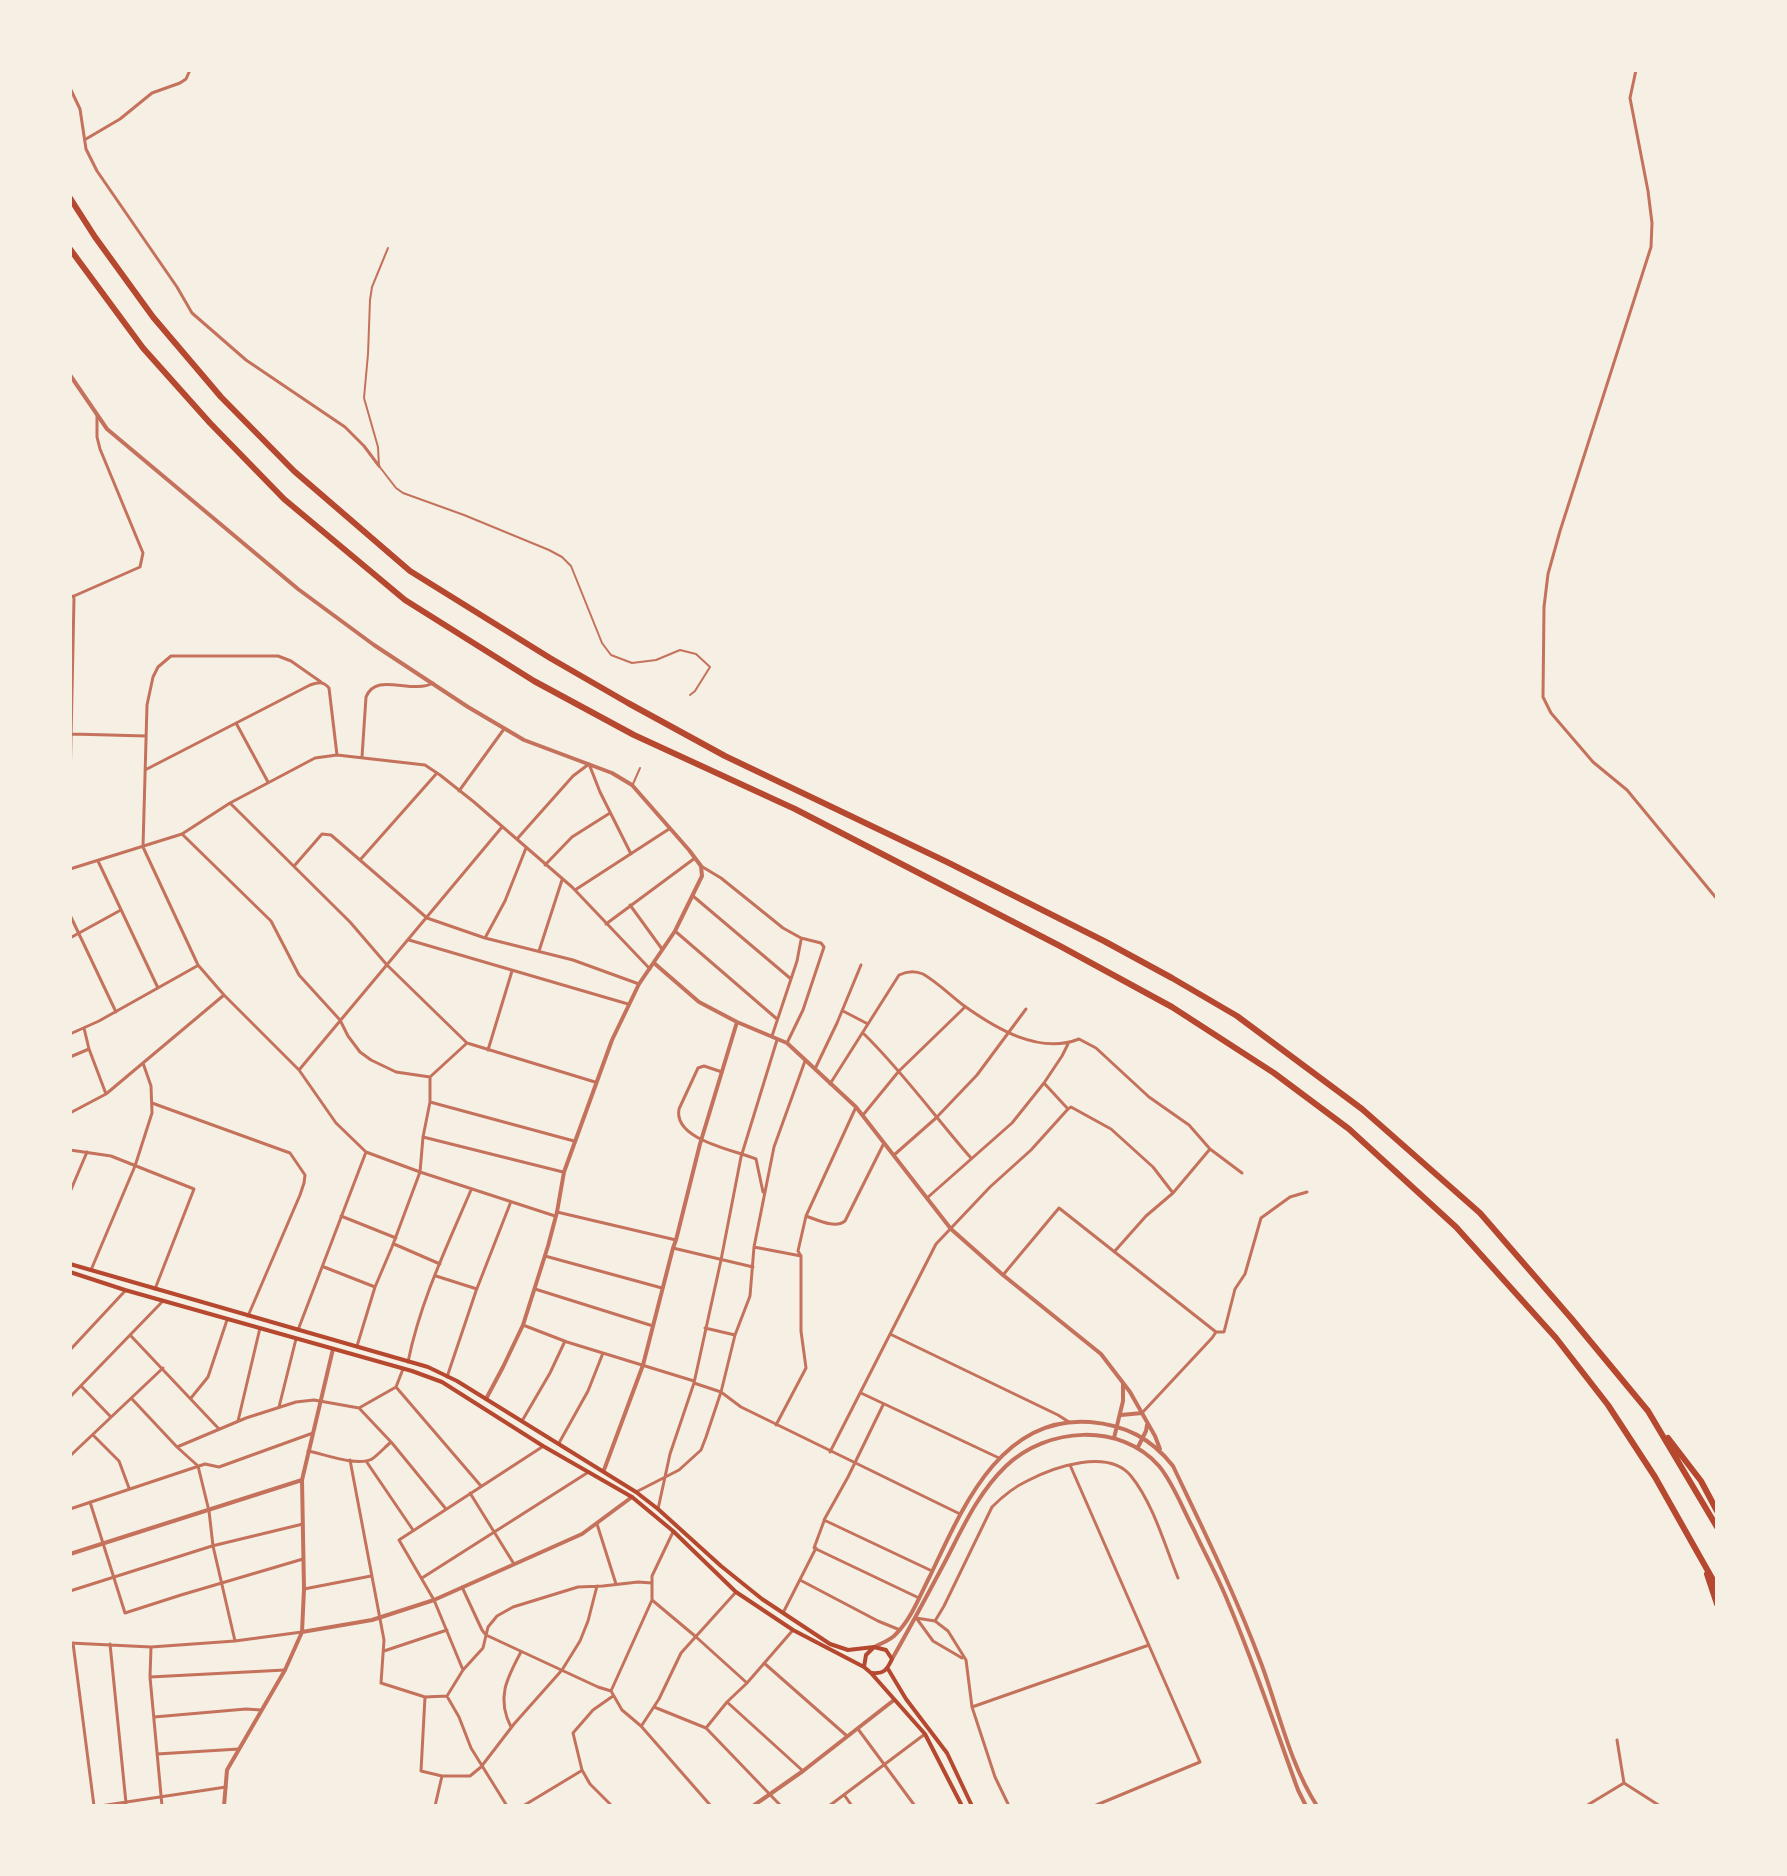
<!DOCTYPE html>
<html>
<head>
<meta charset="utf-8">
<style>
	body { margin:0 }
	#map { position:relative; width:1787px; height:1876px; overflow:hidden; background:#f6efe4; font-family:Inter,sans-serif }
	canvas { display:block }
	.frame { position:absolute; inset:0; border:72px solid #f6efe4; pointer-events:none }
</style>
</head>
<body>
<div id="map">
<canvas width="1787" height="1876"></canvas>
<div class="frame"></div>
</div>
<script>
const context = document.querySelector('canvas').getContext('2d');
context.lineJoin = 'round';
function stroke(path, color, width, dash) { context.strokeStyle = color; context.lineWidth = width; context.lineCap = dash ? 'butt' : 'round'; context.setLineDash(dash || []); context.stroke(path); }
const service = new Path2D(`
	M388,248L372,287L370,300L368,354L364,398L378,447L379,466L396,488L403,493L464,515L549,550L562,557L571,566L602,643L611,655L632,663L656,660L680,650L696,654L710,667L695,691L690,695
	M633,784L640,768`);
const minor = new Path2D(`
	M1636,70L1630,98L1648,191L1652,223L1651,247L1560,531L1548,574L1544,607L1543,697L1551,713L1593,762L1627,790L1717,899
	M70,88L80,109L86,149L97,171L177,287L192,313L246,360L345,427L364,446L379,466
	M86,139L120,119L152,93L180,83L186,79L190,70
	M70,597L74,596L140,567L143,553L100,449L97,437V416
	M321,682L291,661L278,656H171L158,667L153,677L147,705L143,847L198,965L224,995L299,1070L336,1123L366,1152L420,1172L555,1216
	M236,723L268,782
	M72,734L146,736
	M362,757L366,697C376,671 411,695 433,683
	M145,770L310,685C319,682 323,681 329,688L337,755
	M70,786L74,598
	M459,791L504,729
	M230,803L350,922L387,965L467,1043L595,1082
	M182,834L271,921L299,975L340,1020L348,1036L360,1052L371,1060L396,1072L430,1077
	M517,839L573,776L589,764L600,792L631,854
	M360,860L437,773
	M98,861L158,988
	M295,865L322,834L331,835L427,918L485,938L573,960L639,984
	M545,865L572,837L610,813
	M701,866L721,878L783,928L801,938L821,943L824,947L803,1010L787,1043
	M70,869L182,834L230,803L315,758L337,755L425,765L440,775L474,802L572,887L650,969
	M575,890L669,829
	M693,896L791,979
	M630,905L662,949
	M70,915L116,1012
	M606,924L695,858
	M675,931L777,1019
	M70,938L119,911
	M485,938L505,901L526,848
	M409,940L628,1004
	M539,951L562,880
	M843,1011L868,1024
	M84,1028L89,1049
	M70,1034L99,1021L197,966
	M864,1034C903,1072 935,1117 971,1158
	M772,1036L797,961L801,940
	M488,1050L512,971
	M70,1057L89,1049L106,1094
	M815,1069L837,1023L861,965
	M299,1070L502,827
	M722,1072L704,1066L698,1068L679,1109C673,1140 735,1150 756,1159L763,1192
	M1044,1083L1068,1109
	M830,1084L899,975C907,971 914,970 923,974C937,982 950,995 963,1005C995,1028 1039,1055 1079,1039L1096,1048L1149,1097L1189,1125L1210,1149L1242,1173
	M430,1102L574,1141
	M152,1103L290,1153L305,1175L304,1183L300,1195L248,1316
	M70,1113L106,1094L224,995
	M863,1115L899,1071L965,1007
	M423,1137L563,1172
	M70,1150L111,1156L194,1189L155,1289
	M894,1155L936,1118L977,1075L1026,1009
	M70,1192L87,1152
	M927,1198L1012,1123L1044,1083L1062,1056L1068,1044
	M557,1212L676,1240
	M341,1216L396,1238
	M806,1216C818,1220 835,1229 845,1221L884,1143
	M394,1244L440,1264
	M754,1247L801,1256
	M673,1248L753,1267
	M1114,1252L1146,1216L1173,1193L1210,1149
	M545,1256L662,1288
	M324,1267L375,1287
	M91,1270L135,1166L152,1113L151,1086L143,1063
	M1003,1275L1059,1208L1216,1332
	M436,1276L477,1289
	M535,1289L653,1326
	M523,1325L567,1342L694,1381
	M705,1328L735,1335
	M298,1330L366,1152
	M890,1334L1058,1415L1069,1422
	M131,1336L219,1429
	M357,1346L375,1287L392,1247L420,1172L423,1137L430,1102V1077L467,1043
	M70,1350L125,1291
	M408,1362C420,1302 447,1246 471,1190
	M447,1377L476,1291L510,1204
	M694,1383L721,1392L741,1407L960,1514
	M81,1386L111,1417
	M396,1387L481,1486
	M861,1393L999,1458
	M70,1397L162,1302
	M191,1398L208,1377L227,1320
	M132,1399L177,1447L198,1466L209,1511L213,1546L235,1641
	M883,1405L848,1477L824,1520L932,1571
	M279,1407L296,1339
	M359,1408L396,1387L403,1369
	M1142,1413L1212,1338L1216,1332H1224L1235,1289L1245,1274L1261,1218L1290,1197L1307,1192
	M238,1421L260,1328
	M522,1421L550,1373L565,1341
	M776,1425L806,1368L801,1331V1256L798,1251L806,1216L856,1107
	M94,1436L119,1461L129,1488
	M559,1443L588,1391L603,1353
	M177,1447L246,1418L296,1402L314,1400L359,1408L392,1443L446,1509
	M308,1451C324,1454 357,1467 372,1459C379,1454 385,1447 391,1442
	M830,1452L936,1244L990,1187L1031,1150L1068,1109L1071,1107L1111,1129L1153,1167L1173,1193
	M70,1456L163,1368
	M350,1460L384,1640L381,1683L425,1697
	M366,1461L413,1530
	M1070,1465L1200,1762L1094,1806
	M636,1492L679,1470L701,1450L706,1437L721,1392L735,1335L750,1296L754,1247L774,1147L805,1061
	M470,1493L514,1564
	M90,1502L125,1613L181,1595L303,1559
	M70,1509L205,1464L219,1467L313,1433
	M658,1509L670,1454L694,1383L721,1260L741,1157L777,1040
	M824,1521L814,1548L919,1598
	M597,1524L616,1584
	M422,1578L587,1473
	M800,1580L878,1621L900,1630
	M462,1587L482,1630L486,1635L598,1687L611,1691L622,1710L641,1726L711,1806
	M304,1589L371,1576
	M70,1591L212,1546L303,1524
	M652,1600L695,1636L747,1683
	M783,1613L816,1548
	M916,1618L935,1621L948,1631L966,1660L972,1707L995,1777L1009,1806
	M917,1619L933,1641L962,1658
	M935,1621L944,1606L992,1507C1002,1497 1014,1487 1027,1481C1054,1467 1108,1448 1131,1476C1153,1503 1165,1546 1178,1578
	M70,1643L151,1647L235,1641L302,1632
	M73,1643L94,1806
	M110,1644L126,1803
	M151,1647L150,1677L162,1806
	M384,1651L447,1630
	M764,1663L847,1736
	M463,1670L434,1600L399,1540L542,1447
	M150,1677L285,1670
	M611,1691L652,1600V1576L673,1532
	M448,1698L459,1717L471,1748L507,1806
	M727,1702L803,1771
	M654,1707L706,1728
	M972,1707L1149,1645
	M154,1717L246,1709L261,1710
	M642,1725L659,1699L681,1653L736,1592
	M511,1727C496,1698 507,1678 521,1652
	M858,1729L915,1806
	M1617,1740L1624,1783
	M157,1754L239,1749
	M442,1776L421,1771L425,1697L447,1696L463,1670L483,1648L488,1627L497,1616L513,1607L578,1587L603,1586L638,1582L652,1583
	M1624,1783L1660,1806
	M845,1796L852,1806
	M100,1806L226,1787
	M435,1806L442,1776H470L481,1767L514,1724L562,1670L580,1641L588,1621L597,1586
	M523,1806L581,1771
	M612,1806L590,1784L582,1770L573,1733L593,1710L613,1696
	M781,1806L706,1728L727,1702L747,1683L793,1630
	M829,1806L925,1734
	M1586,1806L1624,1783`);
const tertiary = new Path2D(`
	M70,375L107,429L298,589L374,645L468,707L524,740L612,773L632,785L689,850L701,866L702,876L675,931L639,984L612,1040L564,1172L557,1212L548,1246L523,1325L503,1367L486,1399
	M654,963L699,1002L737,1022L787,1043L856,1107L951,1229L1003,1275L1101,1354L1130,1392L1155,1436L1160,1449
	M1121,1415L1142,1413
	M1114,1438L1123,1401V1383
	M1138,1447L1146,1431L1147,1425
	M604,1470L643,1365L673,1248L676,1240L700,1144L737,1022
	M70,1554L302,1480
	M302,1632L372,1620L434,1600L582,1534L632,1497
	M876,1646C882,1643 891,1640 896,1634C912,1618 920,1595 930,1576C962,1509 1000,1415 1090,1422C1125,1425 1151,1438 1173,1466C1204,1531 1236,1596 1261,1663C1279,1711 1289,1762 1317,1806
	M892,1659C911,1626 929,1592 947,1558C964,1525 979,1492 1006,1466C1047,1427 1120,1422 1159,1466C1174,1484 1183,1510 1194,1530C1205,1554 1218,1577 1228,1602C1254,1663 1275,1727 1298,1790L1306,1806
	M224,1806L227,1770L285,1670L302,1632L304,1589L302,1480L333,1349
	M753,1806L803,1771L894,1700`);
const secondary = new Path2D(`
	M70,1264L428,1367L457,1381L636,1492L658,1509L721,1566L762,1599L830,1644L848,1650L874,1647
	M70,1272L125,1290L412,1371L442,1382L543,1446L632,1497L673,1531L736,1592L793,1630L864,1667L871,1673L925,1734L962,1806
	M864,1667L866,1655L874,1647L886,1650L892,1659C887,1670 884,1674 872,1673
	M888,1669L906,1699L947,1753L972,1806`);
const motorway = new Path2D(`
	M70,198L95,237L153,317L221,397L294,471L410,571L550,658L628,703L725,756L947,862L1104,941L1172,978L1237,1016L1362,1109L1480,1213L1571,1318L1648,1411L1717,1527
	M70,249L143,348L210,423L284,499L405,600L534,681L634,735L795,809L1060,946L1172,1007L1274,1073L1349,1129L1456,1227L1556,1338L1608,1405L1655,1477L1717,1587
	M1668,1438L1701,1481L1717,1511
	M1707,1574L1717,1604`);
stroke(service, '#c5725c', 2);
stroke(minor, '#c5725c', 3);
stroke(tertiary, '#c5725c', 4);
stroke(secondary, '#b5482f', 4);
stroke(motorway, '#b5482f', 6);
</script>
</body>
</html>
